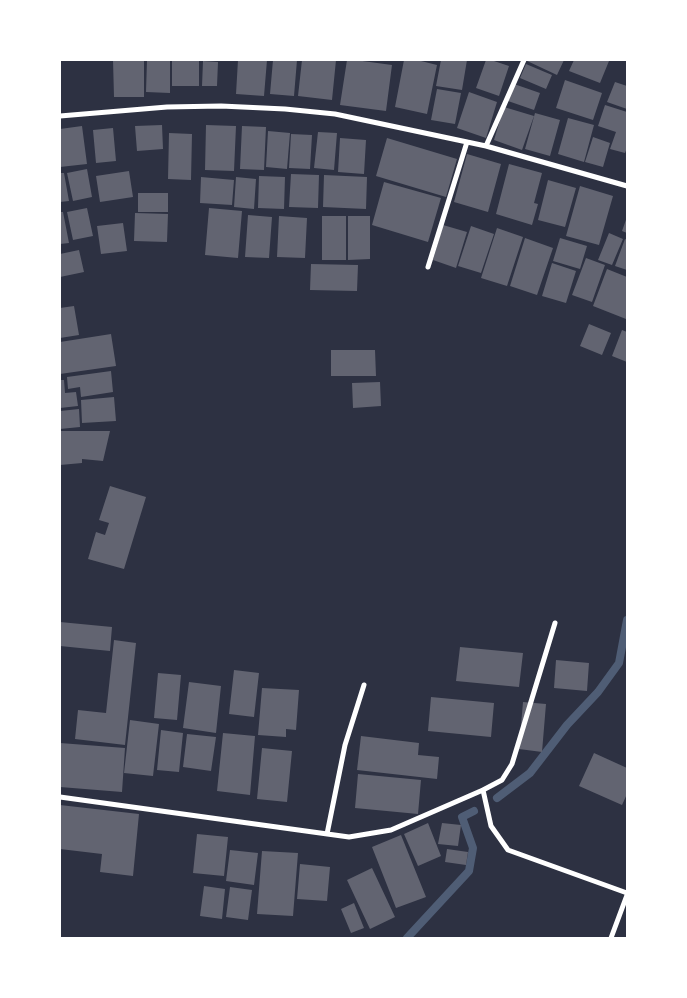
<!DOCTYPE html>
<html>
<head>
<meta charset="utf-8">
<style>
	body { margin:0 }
	#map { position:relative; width:687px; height:998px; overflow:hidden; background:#2d3142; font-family:"Archivo Narrow",sans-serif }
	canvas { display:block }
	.frame { position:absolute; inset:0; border:61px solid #fff; pointer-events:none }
</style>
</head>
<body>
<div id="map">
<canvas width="687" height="998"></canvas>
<div class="frame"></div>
</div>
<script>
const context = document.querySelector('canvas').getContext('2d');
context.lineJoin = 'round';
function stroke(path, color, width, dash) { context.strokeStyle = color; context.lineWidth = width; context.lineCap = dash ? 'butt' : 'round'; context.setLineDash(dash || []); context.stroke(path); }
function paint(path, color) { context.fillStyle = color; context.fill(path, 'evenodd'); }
const stream = new Path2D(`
	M497,798L530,773L567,725L598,692L619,663L627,620
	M407,938L469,871L473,848L462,817L474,811`);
const building = new Path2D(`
	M113,60H144V97H114Z
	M147,60H170V93L146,92Z
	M172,60H199V86H172Z
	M238,60H267L264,96L236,94Z
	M273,60H297L294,96L270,94Z
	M302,60H336L332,100L298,96Z
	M347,60H355L392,65L386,111L340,105Z
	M404,60H417L437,65L427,114L395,107Z
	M441,60H467L462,90L436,86Z
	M486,60H491L509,66L499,96L476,88Z
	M525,60H564L557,75Z
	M574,60L609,61L600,83L569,71Z
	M203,61L218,62L217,86H202Z
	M526,64L552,75L546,89L520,78Z
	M565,80L602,93L593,120L556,108Z
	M615,82L627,86V109L607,102Z
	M514,84L540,93L534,110L508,101Z
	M437,89L461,93L455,124L431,120Z
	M469,92L497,102L486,138L457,128Z
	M605,105L627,112V148L625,153L610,149L616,132L598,126Z
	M504,107L534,116L522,150L494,140Z
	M535,113L560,120L550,156L525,149Z
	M568,118L594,125L584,162L558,154Z
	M162,125L163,149L137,151L135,126Z
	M206,125L236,126L234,171L205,170Z
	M82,126L87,164L60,167V129Z
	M242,126L266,127L264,170L240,169Z
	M113,128L116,161L96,163L93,130Z
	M268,131L290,133L287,169L266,167Z
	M318,132L337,133L334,170L314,168Z
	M169,133L192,134L191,180L168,179Z
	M291,134L312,135L310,169L289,168Z
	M593,137L610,143L603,167L585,162Z
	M340,138L366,140L364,174L338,172Z
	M387,138L457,159L446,197L376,176Z
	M467,154L501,164L488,212L454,202Z
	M509,164L542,173L534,203L538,204L532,225L496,214Z
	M87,169L92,197L73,201L67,173Z
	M129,171L133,197L100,202L96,176Z
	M60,173H64L69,201L60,202Z
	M291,174L319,175L318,208L289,207Z
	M324,175L367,177L366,209L323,207Z
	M259,176L285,177L284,209L258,208Z
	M201,177L234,180L232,205L200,203Z
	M236,177L256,179L254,209L234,207Z
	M548,180L576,188L565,227L538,220Z
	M384,182L441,198L428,242L372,225Z
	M580,186L613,196L599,245L566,236Z
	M138,193H168V212H138Z
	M87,208L93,236L73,240L67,212Z
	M209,208L242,211L238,258L205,255Z
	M60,212H63L69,243L60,244Z
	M135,213L168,214L167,242L134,241Z
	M248,215L272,217L269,258L245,257Z
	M279,216L307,218L305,258L277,257Z
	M322,216H346V260H322Z
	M348,216H370V259L348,260Z
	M627,217V233L622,231Z
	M123,223L127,251L101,254L97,226Z
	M443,225L467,232L456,268L433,260Z
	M471,226L494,234L481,273L458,266Z
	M497,228L523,237L507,286L481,278Z
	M609,233L623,239L612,265L598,260Z
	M525,238L553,248L537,295L510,286Z
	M560,238L587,246L580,269L553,261Z
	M625,239L627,240V270L615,266Z
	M79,250L84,272L60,277V254Z
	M586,258L605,265L592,302L572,295Z
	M552,263L576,271L566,303L542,296Z
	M311,264L358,265L357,291L310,290Z
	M607,269L627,277V317L626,319L593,306Z
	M74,306L79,335L60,338V308Z
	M589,324L611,333L602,355L580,346Z
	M622,330L627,332V362L612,356Z
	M111,334L116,366L60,374V342Z
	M331,350H375L376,376H331Z
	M111,371L113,392L81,397L80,387L68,389L67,377Z
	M60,380H64L65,393L76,392L78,406L60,408Z
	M380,382L381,406L353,408L352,383Z
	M114,397L116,421L82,423L81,400Z
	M79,409L80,427L60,429V411Z
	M60,431H110L103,461L82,459V463L60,465Z
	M110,486L146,497L124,569L88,559L96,532L105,535L109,523L99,520Z
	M60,622L112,627L110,651L60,646Z
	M114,640L136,643L125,745L75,739L78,710L106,713Z
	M460,647L523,653L519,687L456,681Z
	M556,660L589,663L587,691L554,688Z
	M234,670L259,673L254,717L229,714Z
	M158,673L181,675L177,720L154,718Z
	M189,682L221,686L216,733L183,728Z
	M262,688L299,690L296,730L286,729V737L258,735Z
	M431,697L494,703L491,737L428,731Z
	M523,702L546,704L542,752L519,749Z
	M130,720L159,724L153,776L124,773Z
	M161,730L183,733L179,772L157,770Z
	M223,733L255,736L250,795L217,791Z
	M187,734L216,737L211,771L183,767Z
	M361,736L419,743L418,755L439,757L437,779L357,770Z
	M60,743L125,748L122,792L60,787Z
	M262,748L292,751L287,802L257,799Z
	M594,753L627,768V794L622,805L579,786Z
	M358,774L421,780L418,814L355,808Z
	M60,805L139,814L133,876L100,872L102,854L60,849Z
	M428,823L441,856L418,866L404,834Z
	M442,823L461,825L458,846L438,844Z
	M197,834L228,837L224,876L193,873Z
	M401,835L426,897L396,908L372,847Z
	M447,849L468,852L466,865L445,862Z
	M230,850L258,853L254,885L226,881Z
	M262,851L298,853L293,916L257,914Z
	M300,864L330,867L327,901L297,899Z
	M372,868L395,917L370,929L347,880Z
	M204,886L225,889L222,919L200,916Z
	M230,887L252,890L248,920L226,917Z
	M354,903L364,928L351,933L341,909Z`);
const minor = new Path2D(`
	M60,116L167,107L221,106L285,109L335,114L486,146L627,186
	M486,146L524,60
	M428,267L467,142
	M483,790L502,780L512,764L555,623
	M60,797L349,837L391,830L483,790L491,826L508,850L627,893
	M327,834L345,745L364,685
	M611,938L627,895`);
stroke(stream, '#4f5d75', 8);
paint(building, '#626471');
stroke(minor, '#fff', 5);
</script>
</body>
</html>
